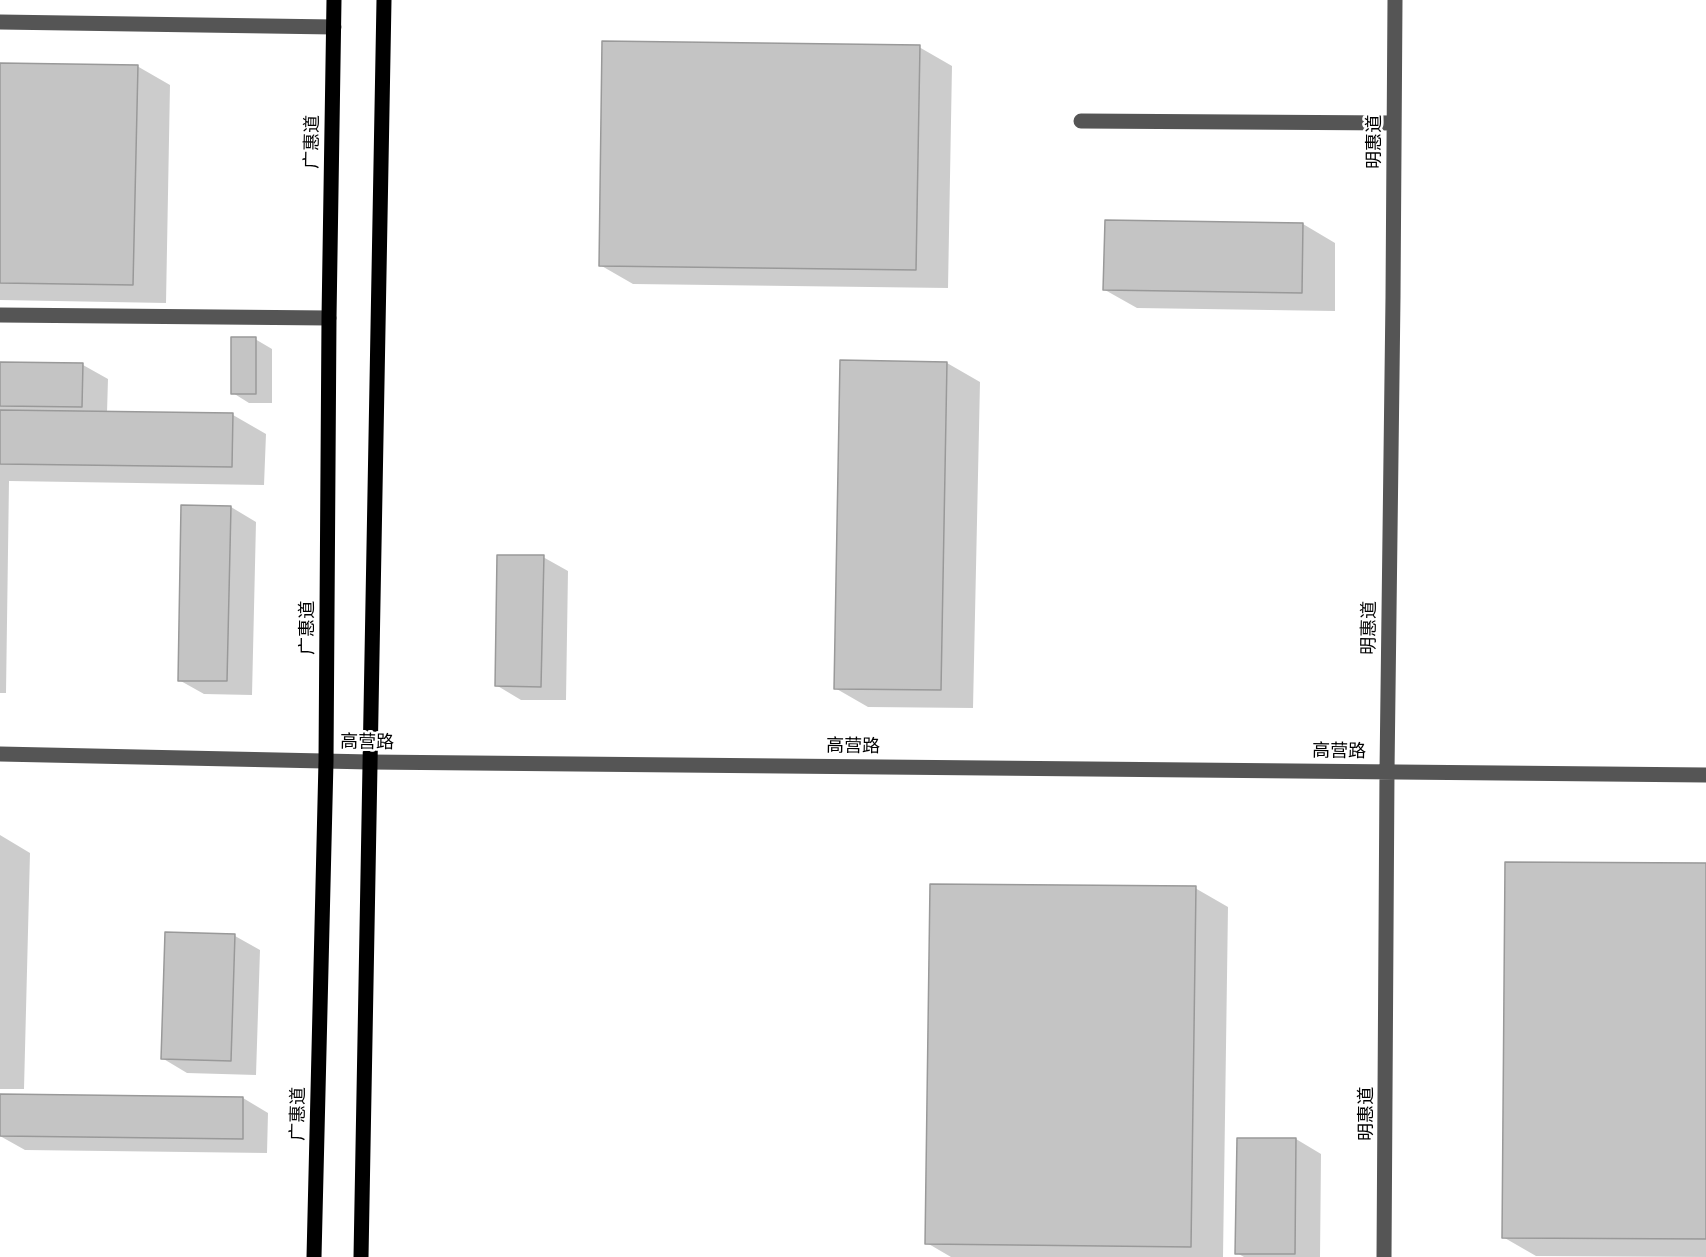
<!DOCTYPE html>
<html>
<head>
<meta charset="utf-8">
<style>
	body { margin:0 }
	canvas { display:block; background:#fff }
</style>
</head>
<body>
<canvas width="1706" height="1257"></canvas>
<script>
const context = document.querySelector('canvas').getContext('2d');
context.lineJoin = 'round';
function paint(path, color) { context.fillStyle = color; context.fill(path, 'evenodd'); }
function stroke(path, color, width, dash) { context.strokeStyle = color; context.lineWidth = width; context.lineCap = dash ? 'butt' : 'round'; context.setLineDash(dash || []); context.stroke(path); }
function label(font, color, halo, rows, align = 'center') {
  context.font = font + ' "Asap Condensed","Noto Sans SC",sans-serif'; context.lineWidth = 5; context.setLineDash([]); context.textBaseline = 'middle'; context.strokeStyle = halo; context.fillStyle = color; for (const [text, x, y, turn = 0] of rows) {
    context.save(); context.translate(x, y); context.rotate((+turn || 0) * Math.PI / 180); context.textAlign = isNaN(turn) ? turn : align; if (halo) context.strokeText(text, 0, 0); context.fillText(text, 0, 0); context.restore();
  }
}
const shadow = new Path2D(`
	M919,47L952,66L948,288L633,284L600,265Z
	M0,64L137,66L170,85L166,303L0,300Z
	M1303,224L1335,243V311L1137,308L1105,290Z
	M255,339L272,349V403H249L233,393Z
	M842,361L947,363L980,382L973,708L868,707L835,688Z
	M0,363L83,365L108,379L107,413L233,415L266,434L264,485L9,481L6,693H0Z
	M231,507L256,522L252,695L204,694L179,680Z
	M543,557L568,571L566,700H521L496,685Z
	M0,835L30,853L24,1089H0Z
	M1706,865V1257L1536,1256L1503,1237Z
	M1195,888L1228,907L1223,1257H951L927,1243Z
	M235,936L260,950L256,1075L187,1073L162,1058Z
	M243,1098L268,1113L267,1153L25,1150L0,1136Z
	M1296,1139L1321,1154L1320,1257H1244L1237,1253Z`);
const building = new Path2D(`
	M602,41L920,45L916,270L599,266Z
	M0,63L138,65L133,285L0,283Z
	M1105,220L1303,223L1302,293L1103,290Z
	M231,337H256V394H231Z
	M840,360L947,362L941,690L834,689Z
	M0,362L83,363L82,407L0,406Z
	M0,410L233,413L232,467L0,464Z
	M181,505L231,506L227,681H178Z
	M497,555H544L541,687L495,686Z
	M1505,862L1706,863V1239L1502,1238Z
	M930,884L1196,886L1191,1247L925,1244Z
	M165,932L235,934L231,1061L161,1059Z
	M0,1094L243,1097V1139L0,1136Z
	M1237,1138H1296L1295,1254H1235Z`);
const minor = new Path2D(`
	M0,22L334,27
	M1081,121L1394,123
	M0,315L329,318
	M0,754L370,762L1706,775
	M1384,1257L1387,771L1393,297L1395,0`);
const major = new Path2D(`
	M314,1257L326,761L329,318L334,0
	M361,1257L384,0`);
const streetNames = [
	["广惠道",312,142,-89],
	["明惠道",1374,142,-90],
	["广惠道",307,628,-90],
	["明惠道",1369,628,-89],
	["高营路",367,742,1],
	["高营路",853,746,1],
	["高营路",1339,751,1],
	["广惠道",298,1114,-89],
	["明惠道",1366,1114,-90]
];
paint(shadow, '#0003');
paint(building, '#c4c4c4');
stroke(building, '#999', 1.5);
stroke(minor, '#555', 15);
stroke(major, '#000', 15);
label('18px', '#000', '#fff', streetNames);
</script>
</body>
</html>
